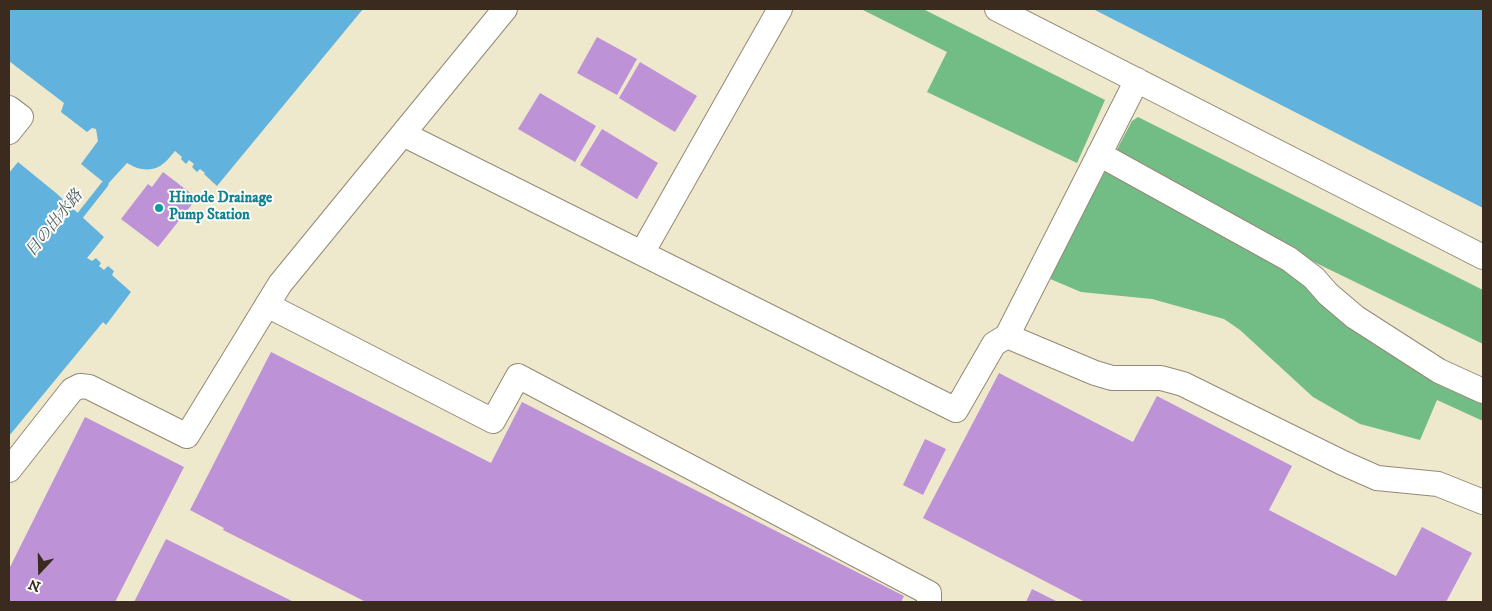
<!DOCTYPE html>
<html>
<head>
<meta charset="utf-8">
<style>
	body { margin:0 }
	#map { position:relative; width:1492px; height:611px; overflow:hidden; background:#eee8cc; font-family:"IM FELL DW Pica",serif }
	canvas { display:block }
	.frame { position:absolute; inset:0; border:10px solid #3b2a1e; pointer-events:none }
	.north { position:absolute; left:15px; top:546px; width:50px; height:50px; -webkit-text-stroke:4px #fdfcf7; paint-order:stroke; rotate:201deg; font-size:14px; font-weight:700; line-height:20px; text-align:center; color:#3b2a1e }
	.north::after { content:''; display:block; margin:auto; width:18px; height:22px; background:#3b2a1e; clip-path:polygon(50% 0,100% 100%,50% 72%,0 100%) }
</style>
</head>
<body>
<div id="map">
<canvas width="1492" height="611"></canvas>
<div class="frame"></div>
<div class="north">N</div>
</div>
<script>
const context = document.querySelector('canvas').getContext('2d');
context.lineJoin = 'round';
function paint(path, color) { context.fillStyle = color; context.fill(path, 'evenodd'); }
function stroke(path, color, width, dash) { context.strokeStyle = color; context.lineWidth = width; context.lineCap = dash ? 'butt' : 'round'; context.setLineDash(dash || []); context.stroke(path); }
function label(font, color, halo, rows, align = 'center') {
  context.font = font + ' "IM FELL DW Pica","Noto Serif JP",serif'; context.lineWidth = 4; context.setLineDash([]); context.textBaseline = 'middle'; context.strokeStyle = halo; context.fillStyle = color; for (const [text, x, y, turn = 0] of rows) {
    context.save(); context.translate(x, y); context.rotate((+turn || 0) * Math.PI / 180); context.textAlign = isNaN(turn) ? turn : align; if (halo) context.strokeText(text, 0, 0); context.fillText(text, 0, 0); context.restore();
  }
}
const forest = new Path2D(`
	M861,9H923L1105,100L1077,163L927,92L947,52Z
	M1138,117L1483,290V344L1318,264L1115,153L1132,121Z
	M1107,168L1279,264L1483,401V421L1437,400L1420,440L1360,424L1313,397L1240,330L1224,319L1152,299L1081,292L1048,278Z`);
const water = new Path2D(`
	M9,9H363L217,186L204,174L205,173L200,169L197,172L192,167L194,164L189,160L186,164L181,159L182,157L175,151C171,155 168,160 164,163C153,173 138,170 127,163L107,185L81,164L98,141L96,129L92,128L87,132L61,112L64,103L9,61Z
	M1093,9H1483V208Z
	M18,162L56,193L104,237L87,258L92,261L96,258L101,263L99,266L104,270L108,266L114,271L112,275L131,292L106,325L103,322L9,436V173Z`);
const stream = new Path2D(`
	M75,222L105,184`);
const building = new Path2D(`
	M597,37L637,59L617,95L577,73Z
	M640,62L697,96L675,132L619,98Z
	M540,93L596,126L575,162L518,129Z
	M602,129L658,163L637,199L580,165Z
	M163,172L197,198L158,247L121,219L148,184L152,187Z
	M271,352L491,463L522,402L904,596L901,602H366L223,530L224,528L190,510Z
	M999,373L1133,442L1157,396L1292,466L1269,510L1396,576L1422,527L1472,553L1446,602H1085L923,518Z
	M85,417L184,467L115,602H9V569Z
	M925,439L946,449L923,495L903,485Z
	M166,539L294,602H134Z
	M1032,589L1058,602H1026Z`);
const minor = new Path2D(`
	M997,9L1483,257
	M9,108L21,117L9,132
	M403,134L956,410L994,344L1007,336L1095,373L1112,378H1161L1183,384L1343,463L1377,478L1438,484L1483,502
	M1099,154L1289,259L1314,278L1328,294L1355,317L1439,371L1483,391
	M642,253L780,9
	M267,305L493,421L518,376L929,593V602
	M1007,336L1137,80
	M9,470L72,390L80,386L89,387L187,436L280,284L505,9`);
const markers = [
	[159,208,5,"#0f9aa8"]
];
const cultureNames = [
	["Hinode Drainage",169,199],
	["Pump Station",169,216]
];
const waterNames = [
	["日の出水路",55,224,-51]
];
paint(forest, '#72bd85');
paint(water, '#61b2dc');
stroke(stream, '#61b2dc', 7);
paint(building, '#bd92d7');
stroke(minor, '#948975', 26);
stroke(minor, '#fff', 24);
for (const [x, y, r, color] of markers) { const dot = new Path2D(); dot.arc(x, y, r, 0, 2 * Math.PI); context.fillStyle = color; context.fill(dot); stroke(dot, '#fdfcf7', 2); }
label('bold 15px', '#0d838f', '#fdfcf7', cultureNames, 'left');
label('italic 16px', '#485a60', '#fdfcf7', waterNames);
</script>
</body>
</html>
